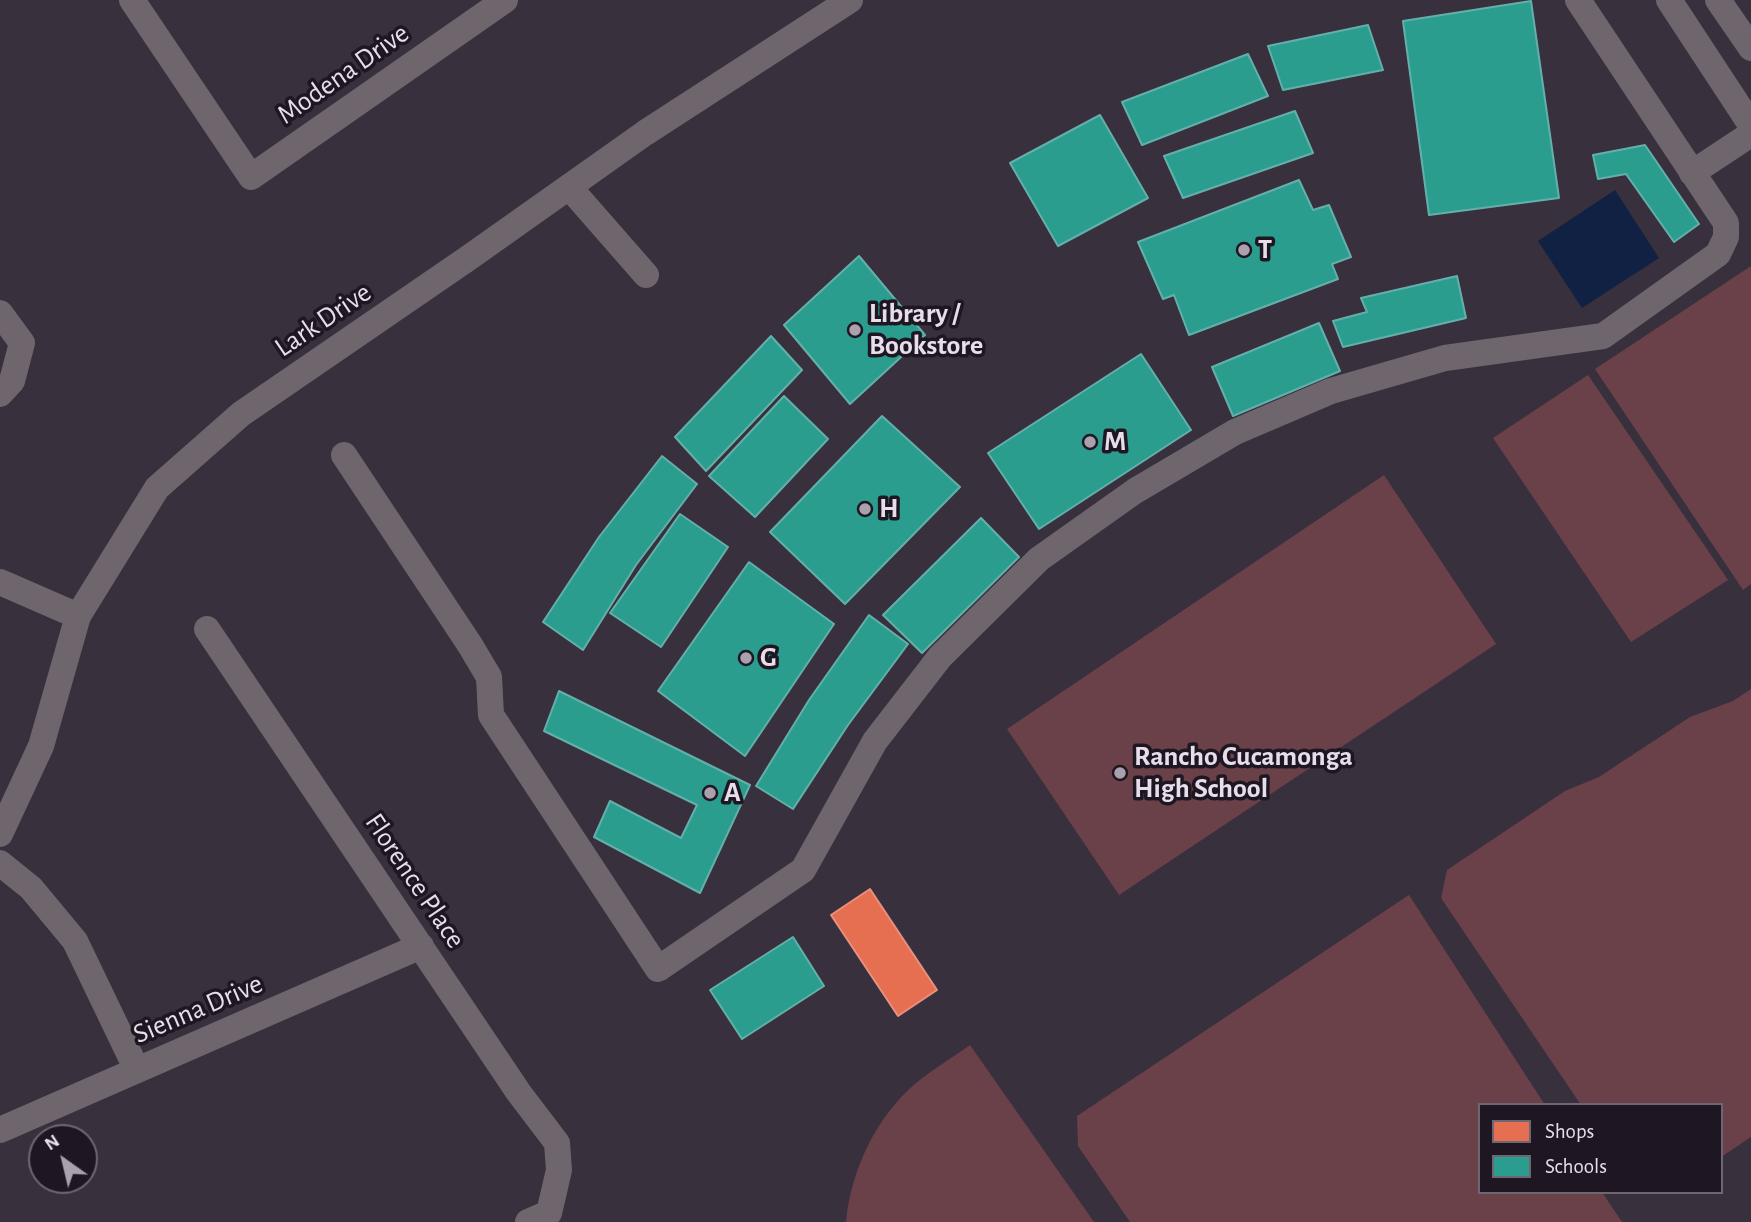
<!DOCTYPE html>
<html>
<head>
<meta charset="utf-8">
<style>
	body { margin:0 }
	#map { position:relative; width:1751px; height:1222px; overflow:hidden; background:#39303d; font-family:"Alegreya Sans",sans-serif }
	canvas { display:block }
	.legend { position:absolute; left:1478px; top:1103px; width:245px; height:91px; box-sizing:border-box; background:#1e1721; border:2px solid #6e6672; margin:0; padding:9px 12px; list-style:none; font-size:21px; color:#e7ddeb }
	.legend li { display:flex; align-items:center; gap:14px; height:35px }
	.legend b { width:35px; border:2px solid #6e6672 }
	.north { position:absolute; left:28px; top:1124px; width:70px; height:70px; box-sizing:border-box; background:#1e1721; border:2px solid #6e6672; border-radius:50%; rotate:326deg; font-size:19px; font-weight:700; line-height:28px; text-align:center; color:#e7ddeb }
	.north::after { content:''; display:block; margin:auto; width:24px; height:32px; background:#aaa0ae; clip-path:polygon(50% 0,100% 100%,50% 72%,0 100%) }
</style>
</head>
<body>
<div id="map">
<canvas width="1751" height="1222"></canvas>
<ul class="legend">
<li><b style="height:19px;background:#e76f51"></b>Shops</li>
<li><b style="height:19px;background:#2a9d8f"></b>Schools</li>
</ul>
<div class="north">N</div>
</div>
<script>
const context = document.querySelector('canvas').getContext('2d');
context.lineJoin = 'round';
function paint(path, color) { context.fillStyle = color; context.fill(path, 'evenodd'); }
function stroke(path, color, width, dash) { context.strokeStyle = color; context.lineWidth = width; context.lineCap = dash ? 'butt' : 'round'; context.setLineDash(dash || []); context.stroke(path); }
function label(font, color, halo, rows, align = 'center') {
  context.font = font + ' "Alegreya Sans",sans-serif'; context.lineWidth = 7; context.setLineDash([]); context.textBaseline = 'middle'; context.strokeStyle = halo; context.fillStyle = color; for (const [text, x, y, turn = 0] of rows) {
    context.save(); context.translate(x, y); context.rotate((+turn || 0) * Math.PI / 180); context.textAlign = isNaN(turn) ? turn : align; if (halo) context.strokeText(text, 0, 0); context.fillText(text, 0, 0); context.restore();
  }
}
const green = new Path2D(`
	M1751,266V584L1743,590L1595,369Z
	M1588,375L1728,580L1631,642L1493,438Z
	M1384,475L1496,644L1119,895L1007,729Z
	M1751,689V1137L1721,1157V1105H1581L1441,898L1447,870L1565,791L1599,777L1690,717L1733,701Z
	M1409,895L1545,1105H1480V1192H1602L1622,1222H1130L1078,1146L1077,1116Z
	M970,1045L1094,1222H846C851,1170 876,1117 916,1083C933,1069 952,1058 970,1045Z`);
const water = new Path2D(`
	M1615,190L1659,258L1582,308L1538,241Z`);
const shops = new Path2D(`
	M870,889L937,990L898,1016L831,915Z`);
const schools = new Path2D(`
	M1531,1L1559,198L1429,215L1403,21Z
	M1368,25L1383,70L1283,90L1268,46Z
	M1248,54L1268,96L1142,145L1122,102Z
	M1295,111L1313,153L1183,198L1164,156Z
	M1100,115L1148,198L1058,246L1010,163Z
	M1645,145L1699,224L1674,242L1626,174L1598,179L1593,155Z
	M1299,180L1313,210L1329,205L1351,257L1332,264L1338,279L1189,335L1174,295L1163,299L1138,242Z
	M859,256L925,335L850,404L784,325Z
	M1457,276L1466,318L1343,347L1333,321L1367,312L1361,298Z
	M1319,323L1340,371L1233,416L1212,367Z
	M771,336L802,370L706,471L675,437Z
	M1141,354L1191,430L1039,529L988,453Z
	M784,396L828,439L755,517L709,476Z
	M882,416L960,487L845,604L770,532Z
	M662,456L697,484L636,565L583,650L543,622L599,537Z
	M680,514L728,547L661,647L610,613Z
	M981,518L1019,557L922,653L883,615Z
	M749,562L834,624L745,756L658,691Z
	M869,615L908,644L848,725L793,809L756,786L809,700Z
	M559,691L750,785L700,893L594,837L610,801L681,838L697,805L544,731Z
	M793,937L824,986L742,1039L710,990Z`);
const minor = new Path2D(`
	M132,0L251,177L505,0
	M1669,0L1751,125
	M1718,0L1751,48
	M1692,173L1751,134
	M569,187L646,275
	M0,313L22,343L12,381L0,394
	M344,455L470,645L489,677L491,715L658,969L803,870L875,741L940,657L1039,559L1135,491L1235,432L1331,391L1445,358L1603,336L1718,254L1726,237V223L1578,0
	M0,582L78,616
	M207,629L519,1093L557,1143L559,1170L549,1213L528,1222
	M0,834L41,746L78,616L157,488L241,414L467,259L645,133L850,0
	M0,863L31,888L75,941L137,1070
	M0,1130L421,946`);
const markers = [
	[1244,250,7,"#aaa0ae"],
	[855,330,7,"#aaa0ae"],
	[1090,442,7,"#aaa0ae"],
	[865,509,7,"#aaa0ae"],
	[746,658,7,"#aaa0ae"],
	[1120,773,7,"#aaa0ae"],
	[710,793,7,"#aaa0ae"]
];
const streetNames = [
	["Modena Drive",343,74,-35],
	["Lark Drive",323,320,-34],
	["Florence Place",415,881,56],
	["Sienna Drive",198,1009,-23]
];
const poiNames = [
	["T",1258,250],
	["Library /",869,314],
	["Bookstore",869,346],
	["M",1104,442],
	["H",879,509],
	["G",760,658],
	["Rancho Cucamonga",1134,757],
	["High School",1134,789],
	["A",724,793]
];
paint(green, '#6a4049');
paint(water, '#102143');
paint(shops, '#e76f51');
stroke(shops, '#e7907f', 2);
paint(schools, '#2a9d8f');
stroke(schools, '#63b0ab', 2);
stroke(minor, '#6f666d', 26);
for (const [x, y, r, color] of markers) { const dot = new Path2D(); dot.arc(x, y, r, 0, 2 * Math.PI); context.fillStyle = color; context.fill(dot); stroke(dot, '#1e1721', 2.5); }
label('28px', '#e7ddeb', '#1e1721', streetNames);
label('bold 28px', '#e7ddeb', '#1e1721', poiNames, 'left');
</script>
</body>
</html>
